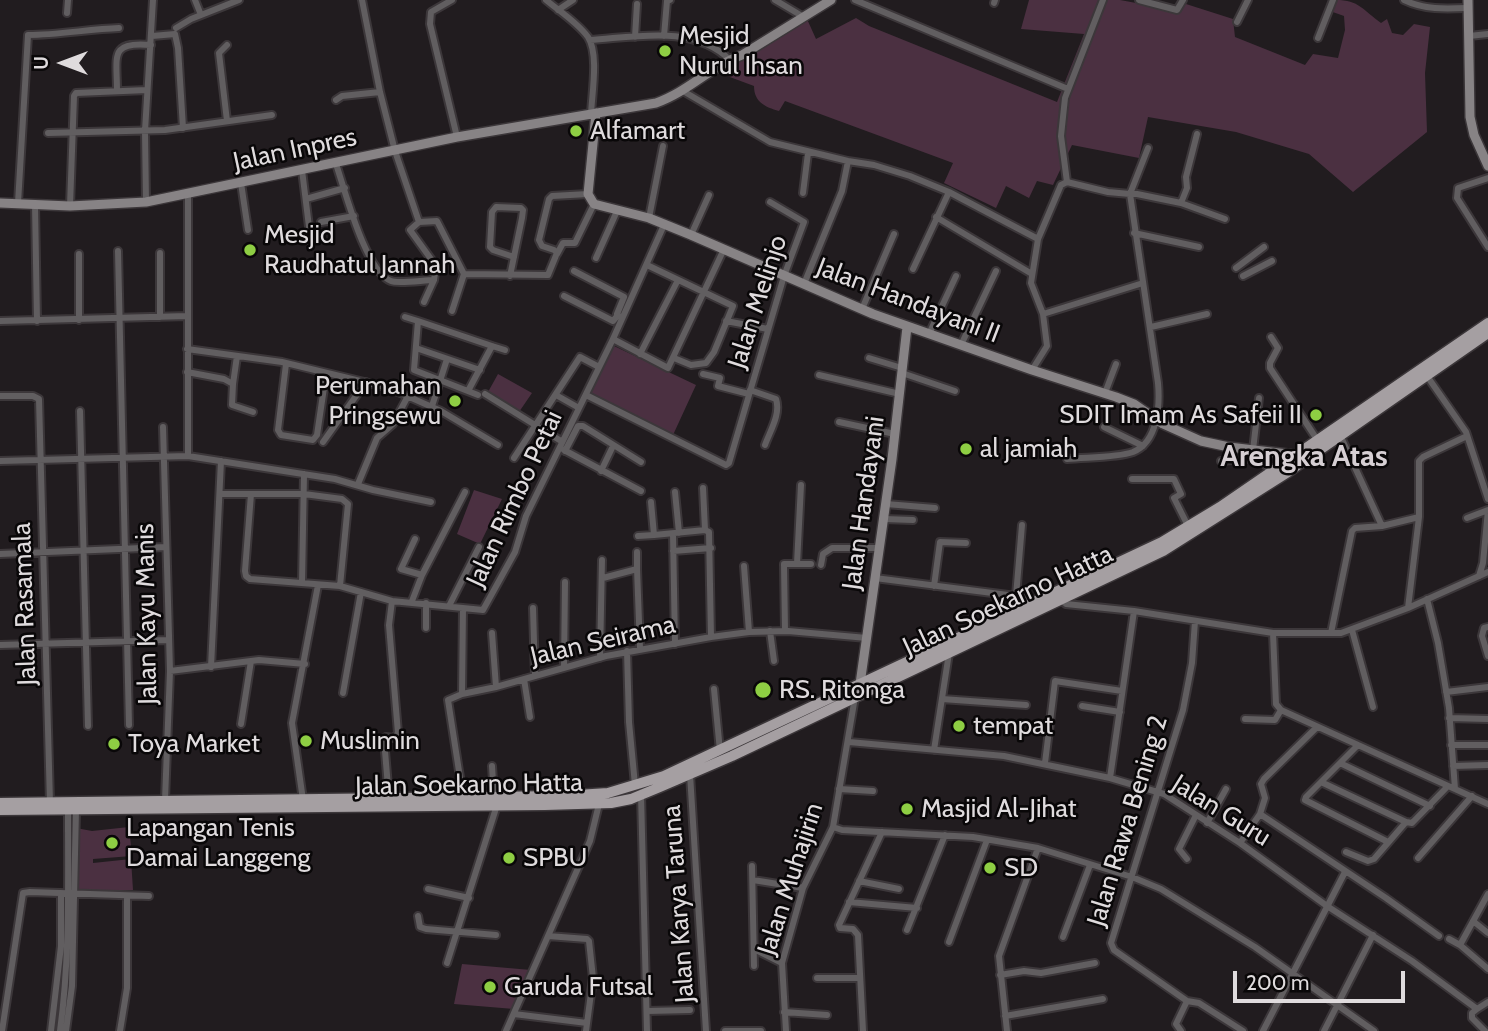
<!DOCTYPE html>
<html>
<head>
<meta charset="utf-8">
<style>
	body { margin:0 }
	#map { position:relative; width:1488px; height:1031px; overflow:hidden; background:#211c1f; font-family:Cabin,sans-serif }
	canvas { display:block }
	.north { position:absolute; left:28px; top:28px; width:70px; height:70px; -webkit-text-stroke:5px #090708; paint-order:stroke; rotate:270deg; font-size:19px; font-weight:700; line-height:28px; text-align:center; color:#dfdbdd }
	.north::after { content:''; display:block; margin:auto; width:24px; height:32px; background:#dfdbdd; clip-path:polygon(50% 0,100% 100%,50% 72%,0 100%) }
	.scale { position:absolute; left:1233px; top:971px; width:172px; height:32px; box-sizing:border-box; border:4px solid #dfdbdd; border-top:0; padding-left:9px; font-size:21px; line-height:24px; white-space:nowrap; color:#dfdbdd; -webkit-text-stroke:5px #090708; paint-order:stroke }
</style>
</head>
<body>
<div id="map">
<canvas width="1488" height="1031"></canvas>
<div class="north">U</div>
<div class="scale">200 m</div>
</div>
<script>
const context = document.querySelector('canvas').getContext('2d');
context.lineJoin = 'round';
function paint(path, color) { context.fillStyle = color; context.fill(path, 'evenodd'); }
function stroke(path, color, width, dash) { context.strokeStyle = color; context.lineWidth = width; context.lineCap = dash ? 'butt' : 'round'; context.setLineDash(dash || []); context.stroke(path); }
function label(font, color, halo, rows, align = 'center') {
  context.font = font + ' Cabin,sans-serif'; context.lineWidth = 5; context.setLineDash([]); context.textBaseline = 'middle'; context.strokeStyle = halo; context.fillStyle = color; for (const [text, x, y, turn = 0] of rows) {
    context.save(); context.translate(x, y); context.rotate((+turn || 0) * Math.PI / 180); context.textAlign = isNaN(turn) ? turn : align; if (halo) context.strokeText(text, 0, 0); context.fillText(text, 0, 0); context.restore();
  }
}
const green = new Path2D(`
	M1029,0H1120L1179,11L1186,4L1233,19L1235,37L1305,65L1313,54L1338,58L1345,30L1344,16L1330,11L1336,0C1359,0 1363,10 1381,23L1387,19L1392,33L1403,35L1414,24L1430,27L1425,73L1427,132L1353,192L1309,154L1236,132L1148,117L1139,158L1072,145L1053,185L1037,181L1029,198L1006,186L996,208L944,183L953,163L785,101L779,111C765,107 754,102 754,86L719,73L807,19L816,39L856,18L869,26L1057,102L1084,34L1021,29Z
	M614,346L696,385L673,435L591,393Z
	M498,374L532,393L519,412L488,392Z
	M474,490L502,499L480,544L457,534Z
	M129,827L132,856L93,859V863L131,859L133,890L76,892V828L92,831Z
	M462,964L531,970L514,1009L454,1004Z`);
const street = new Path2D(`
	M195,0L201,15
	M452,0L431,12L430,24L457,137
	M546,0C559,11 577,22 588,37C599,54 592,93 591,114
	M775,0L802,16
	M855,0L1068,89
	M1139,0L1177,10L1183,0
	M1404,0C1425,10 1445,9 1468,8
	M994,3L995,0
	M558,10L573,0
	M67,13L68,0
	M1237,22L1248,0
	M176,28L191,19L239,0
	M152,36L175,34L178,48L183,128
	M664,36L667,1L670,0
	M1469,36L1488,34
	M635,37L637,4
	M1318,38L1333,0
	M590,40C636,37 694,24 730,60
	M117,91C117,56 109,41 151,45
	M683,91L770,142L848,161L874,165L910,176L949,192L1038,239
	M336,100L342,96L380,92
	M227,121L219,53L227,45
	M48,133L165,130L272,115
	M1148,148L1130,194H1137L1181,203L1225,219
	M336,164C345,190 365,271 391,281C398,284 424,280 434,280L436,266L410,230L419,222L395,151L380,92L362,0
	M302,170L311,243
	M1488,178L1458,188L1457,198L1488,247
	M1067,182L1061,136L1065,98L1103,0
	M241,183L248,230
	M803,193L808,153
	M188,194V456
	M306,199L345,188
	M146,202L145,131L153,0
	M18,203L28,35C59,35 89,29 119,28
	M1181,203L1187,188L1186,177L1197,134
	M35,204L37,321
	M70,206L74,96L76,93L147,90
	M936,217L1032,274
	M649,218L663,146
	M321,222L354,216
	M419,222L437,221L464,274L452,311
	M1134,233L1199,247
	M691,235L709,195
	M118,251L129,725
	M160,253V317
	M79,254V320
	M557,254L563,243H575L594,204
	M596,258L617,211
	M647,265L733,306L714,352L706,363L691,365L674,358
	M1236,268L1264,247
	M913,269L949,192
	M574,271L624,297L617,314
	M464,274L548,275L557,253L554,250L542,246L539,240L549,199L552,196L588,194
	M510,276L522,218L523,210L521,208L496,207L492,212L490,247L493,250L514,257
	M1243,276L1272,261
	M804,284L842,191L848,161
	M564,296L613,321L618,315
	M424,302L434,280
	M862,309L894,234
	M1043,314L1143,283
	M405,317L418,321
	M0,321L188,316
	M726,321L768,329
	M1151,327L1207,314
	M929,334L956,276
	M1271,337L1278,348L1270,363V368L1318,441
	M613,339L668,368L724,249
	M961,345L996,271
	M492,346L505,350
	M416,348L480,370
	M187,349L282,362L389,388L441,411L498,445
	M640,354L678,280
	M869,358L902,368
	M286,364L278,430L281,435L313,440L317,435L326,374
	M1032,370L1047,346L1043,314L1031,283L1038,239L1061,185L1067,182L1108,192L1130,194L1158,383C1160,405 1158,442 1133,452C1116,458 1086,457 1067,459
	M187,372L224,379L233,384L232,405L253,412
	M902,373L955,391
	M703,374L720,378L718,386L749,394
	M819,375L900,394
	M1427,376L1466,432L1488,499
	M233,384L237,356
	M750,390L776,399C781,414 770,431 765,445
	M468,391L492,346L418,321L414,370L478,395
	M1105,393L1116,364
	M485,394L561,441
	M556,395L579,408
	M586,395L726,465L729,463L784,276L804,222L770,202
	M0,396H33L39,399L50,803
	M432,406L447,359
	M80,411L88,726
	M839,422L895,434
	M163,427L170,671L165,800
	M1104,427L1143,446
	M323,442L366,382
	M564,450L641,491
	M1253,450L1259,398
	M565,451L578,426H583L641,462
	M514,458L580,357L599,367
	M0,461L188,456L335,479L373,490L431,502
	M1221,461L1254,458L1262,460L1271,473
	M601,471L613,446
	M1132,479H1174L1181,494L1174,498L1189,528
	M358,484L377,438L393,424L408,396
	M703,488L705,530
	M675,492L679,533
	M220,494H304L342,499L348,504L340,586
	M251,494L245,571L246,576L250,579L340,586L392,601L483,610L515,552L526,516L613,339L664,225
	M651,502L654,535L705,530L709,532L711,637
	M886,504L935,508
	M1467,518L1488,510L1483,563L1479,576
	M884,519L913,520
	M1382,526L1419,517
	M673,534L675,644
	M638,536L654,535
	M415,539L401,569L422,575
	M673,551L711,548
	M0,554L166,547
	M797,564L801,485
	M821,565L823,554L832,548H880
	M744,566L749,632
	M637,569L640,648
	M603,578L637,569V552
	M875,578L1016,596L1033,603
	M302,583L304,474
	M934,586L940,542L966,543
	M1016,596L1022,525
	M1427,599L1438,643L1449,708L1455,789
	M1061,600L1066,604L1134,611L1273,633H1341L1408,608L1488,572
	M412,601L422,575L465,492
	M449,606L479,547
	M533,608L535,676
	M1408,608L1419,517V461L1423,457L1467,436
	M1488,627L1484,628L1482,636L1488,656
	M426,628V603
	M1352,630L1373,707
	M770,631L774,661
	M785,631L784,564H811
	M492,633L496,687
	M1273,633L1276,704L1281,710L1488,804
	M1331,633L1352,531L1355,528L1382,526L1340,435
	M0,645L168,640
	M627,651L629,722L635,785
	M600,658L602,560
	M211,667L221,461
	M564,668L565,582
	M170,671L259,660L305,664
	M524,679L530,717
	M714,689L720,751
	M1446,692L1488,687
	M343,693L361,592
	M462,694L463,608
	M942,699L1026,705
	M1082,706L1120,712
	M1449,718L1488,719
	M1245,719L1275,720L1281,710
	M241,724L251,661
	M849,742L1004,756L1110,778L1164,794L1240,843L1327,906L1412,961L1477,1009L1488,1002
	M1358,745L1306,797L1305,800L1388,842
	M1451,745H1488
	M934,750L949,653
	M1045,763L1055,681L1122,691
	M1340,763L1430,806
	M492,766L494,797
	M1453,766L1488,765
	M690,774L706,1031
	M1110,778L1134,611
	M1321,782L1406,822
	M839,789L873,791
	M641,794L647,1031
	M463,797L448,700L462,694L496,687L606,656L711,637L749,632L788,631L867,638
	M389,799L384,739L386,737L394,738L398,733L389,625L392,601
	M303,800L292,723L318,585
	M1260,814L1386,898L1439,936
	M1207,823L1226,789
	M833,827L842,830L973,837L1038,848L1132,877L1161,889L1255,947L1374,1031
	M1240,843L1260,814L1265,798L1261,784L1264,779L1317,727
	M1346,852L1368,861L1374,859L1406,822L1412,823L1448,786
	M1418,858L1472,796
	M1187,859L1179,849L1196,815
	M752,866L754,966
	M753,880L803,888
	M859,881L899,889
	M428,889L469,898
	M849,902L917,908
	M418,916L420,927L426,929L496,935
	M1473,921L1488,933
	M907,930L945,835
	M548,936L587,939L589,941L593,978L586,1031
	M1063,937L1090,865
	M1449,939L1460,945L1488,894
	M949,942L987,840
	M1460,945L1488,969
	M754,949L782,963
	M447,963L497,805
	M1000,975L1024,971L1041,973L1095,963
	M817,978H860
	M1187,1001L1199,1003L1243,1031
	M1477,1009L1472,1013V1018L1485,1031
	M647,1011L690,1010
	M784,1012L827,1015
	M514,1014L587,1023
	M1005,1016L1103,999
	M2,1031L23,893L30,892L149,896
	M51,1031L61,946V894
	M60,1031C70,958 68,884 68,810
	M66,1031L72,986L76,810
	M120,1031L127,988V896
	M506,1031L590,841L599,804
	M725,1031H761
	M786,1031L782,963L803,888L833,827L855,697
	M863,1031L858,935L853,929L840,928L839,925L882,832
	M1007,1031L999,956L1038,848
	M1181,1031L1176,1024L1187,1001L1114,950L1111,943L1183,710L1192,663L1195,621
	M1263,1031L1345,872
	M1324,1031L1373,935`);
const secondary = new Path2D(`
	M1468,0L1470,117L1474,135L1488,166
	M596,113L588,194L594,204L649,218L691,235L873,314L1032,370L1116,397L1134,404L1163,424L1201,441L1229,447L1296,455
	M0,203L70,206L146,202L457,137L656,103C688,92 711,66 742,55L831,0
	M860,684L892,459L907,327`);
const primary = new Path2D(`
	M0,803L562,796L608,793L664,776L1162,542L1220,507L1488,323
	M0,810L545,805L611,803L631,799L660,787L732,756L1163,551L1288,472L1488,333`);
const markers = [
	[665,51,7,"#8ece43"],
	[576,131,7,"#8ece43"],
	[250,250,7,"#8ece43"],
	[455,401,7,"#8ece43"],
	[1316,415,7,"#8ece43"],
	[966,449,7,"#8ece43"],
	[763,690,9,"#8ece43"],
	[959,726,7,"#8ece43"],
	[306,741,7,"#8ece43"],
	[114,744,7,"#8ece43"],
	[907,809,7,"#8ece43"],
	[112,843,7,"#8ece43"],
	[509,858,7,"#8ece43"],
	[990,868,7,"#8ece43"],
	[490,987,7,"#8ece43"]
];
const poiNames = [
	["Mesjid",679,36],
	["Nurul Ihsan",679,66],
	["Alfamart",590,131],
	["Mesjid",264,235],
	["Raudhatul Jannah",264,265],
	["Perumahan",441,386,"right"],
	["Pringsewu",441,416,"right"],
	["SDIT Imam As Safeii II",1302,415,"right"],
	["al jamiah",980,449],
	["RS. Ritonga",779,690],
	["tempat",973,726],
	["Muslimin",320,741],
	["Toya Market",128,744],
	["Masjid Al-Jihat",921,809],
	["Lapangan Tenis",126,828],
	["Damai Langgeng",126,858],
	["SPBU",523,858],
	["SD",1004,868],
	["Garuda Futsal",504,987]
];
const streetNames = [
	["Jalan Inpres",295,150,-12],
	["Jalan Handayani II",908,301,21],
	["Jalan Melinjo",758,302,-72],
	["Jalan Rimbo Petai",515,499,-65],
	["Jalan Handayani",864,503,-82],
	["Jalan Soekarno Hatta",1008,601,-25],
	["Jalan Rasamala",25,604,-92],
	["Jalan Kayu Manis",147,614,-91],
	["Jalan Seirama",603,641,-13],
	["Jalan Soekarno Hatta",469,785,-1],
	["Jalan Guru",1221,811,32],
	["Jalan Rawa Bening 2",1128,821,-73],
	["Jalan Muhajirin",791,879,-72],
	["Jalan Karya Taruna",679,904,-94]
];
const quarterNames = [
	["Arengka Atas",1304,457]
];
paint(green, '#4b3041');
stroke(street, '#3c373a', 10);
stroke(secondary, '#3c373a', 12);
stroke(primary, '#3c373a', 13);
stroke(street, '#615e60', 6);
stroke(secondary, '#878385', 9);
stroke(primary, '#a59fa2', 10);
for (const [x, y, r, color] of markers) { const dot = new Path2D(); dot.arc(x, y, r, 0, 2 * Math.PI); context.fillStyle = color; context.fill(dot); stroke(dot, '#090708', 2.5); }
label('26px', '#dfdbdd', '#090708', poiNames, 'left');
label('26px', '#dfdbdd', '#090708', streetNames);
label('bold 30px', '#d6cfd3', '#090708', quarterNames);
</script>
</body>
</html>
